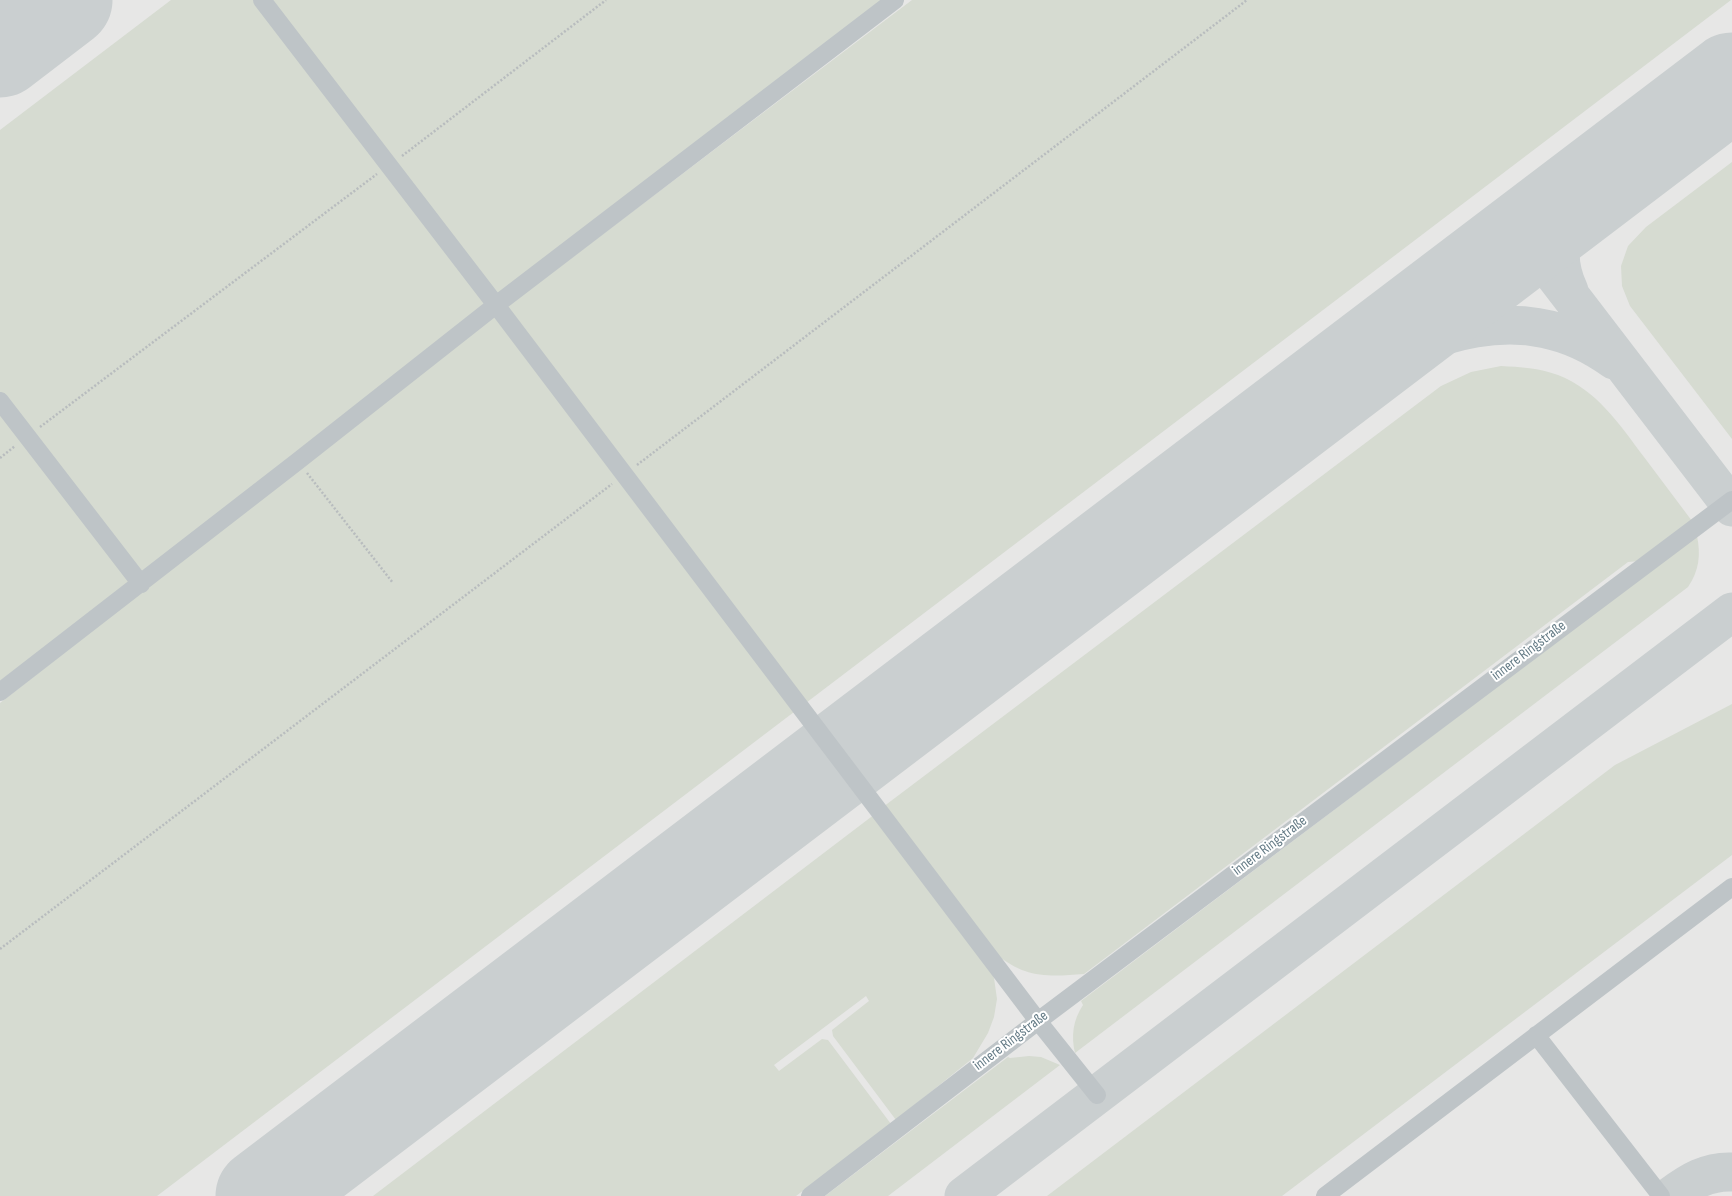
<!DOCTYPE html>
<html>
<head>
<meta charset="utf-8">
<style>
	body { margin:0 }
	canvas { display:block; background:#f6f6f2 }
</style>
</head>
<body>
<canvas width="1732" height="1196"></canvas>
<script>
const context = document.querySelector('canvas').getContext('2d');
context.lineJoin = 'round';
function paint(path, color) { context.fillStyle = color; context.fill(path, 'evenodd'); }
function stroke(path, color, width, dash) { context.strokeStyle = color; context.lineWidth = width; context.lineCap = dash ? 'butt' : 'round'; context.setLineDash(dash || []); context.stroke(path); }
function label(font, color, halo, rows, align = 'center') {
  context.font = font + ' "Sofia Sans Condensed",sans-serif'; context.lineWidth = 4; context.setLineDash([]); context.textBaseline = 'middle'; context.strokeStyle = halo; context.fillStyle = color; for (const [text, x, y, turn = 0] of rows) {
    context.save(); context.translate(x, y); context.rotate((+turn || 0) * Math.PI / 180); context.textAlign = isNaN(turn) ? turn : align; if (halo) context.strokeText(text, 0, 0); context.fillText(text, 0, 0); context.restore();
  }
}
const built = new Path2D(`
	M0,0H1732V1196H0Z`);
const green = new Path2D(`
	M171,0H885L142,572L0,397V130Z
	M912,0H1731L157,1196H0V703L504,309Z
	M1732,162V439L1630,306L1622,286L1621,266L1628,246L1646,227Z
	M1501,366C1520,367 1539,368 1558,375C1597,390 1620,425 1644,457C1660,478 1676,500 1692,521L1640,561L1628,562L1084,974C1047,977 1024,978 995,953L883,807L1441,386L1471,372Z
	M0,407L130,581L0,681Z
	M1697,536C1701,555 1699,571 1688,587L1075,1053C1071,1036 1073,1020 1083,1005L1081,1001Z
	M1732,704V855L1282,1196H1047L1615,765Z
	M875,814L984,956L994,978L997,999L994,1017L988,1033L973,1058L896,1120L833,1036L832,1030L869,1001L866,996L774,1065L779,1071L822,1039L828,1040L891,1124L796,1196H373Z
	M1029,1056L1041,1057L1060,1065L888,1196H825L1008,1057L1010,1058Z`);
const taxiway = new Path2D(`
	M1526,238L1732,507
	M1569,291C1552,254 1560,223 1587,192
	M1338,381C1428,335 1522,293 1614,360
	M964,1196L1732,612
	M1671,1196C1690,1182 1707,1171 1732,1172`);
const runway = new Path2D(`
	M0,49L64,0
	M264,1196L1732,81`);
const path = new Path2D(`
	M402,156L606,0
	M40,427L377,174
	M0,458L15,446
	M637,465L1247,0
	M307,473L393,583
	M0,949L612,484`);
const minor = new Path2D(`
	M262,0L496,305L1038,1021L1097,1095
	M0,401L141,584
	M0,692L298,461L496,305L895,0
	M1536,1035L1661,1196
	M810,1196L1038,1021L1732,500
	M1325,1196L1732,887`);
const streetNames = [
	["innere Ringstraße",1529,651,-37],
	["innere Ringstraße",1270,846,-37],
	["innere Ringstraße",1011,1041,-37]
];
paint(built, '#e7e7e6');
paint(green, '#d6dbd1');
stroke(taxiway, '#cacfd0', 39);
stroke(runway, '#cacfd0', 97);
stroke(path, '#b8bcbe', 2.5, [2, 2]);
stroke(minor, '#bec4c7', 18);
label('15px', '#637a85', '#fff', streetNames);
</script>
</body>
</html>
